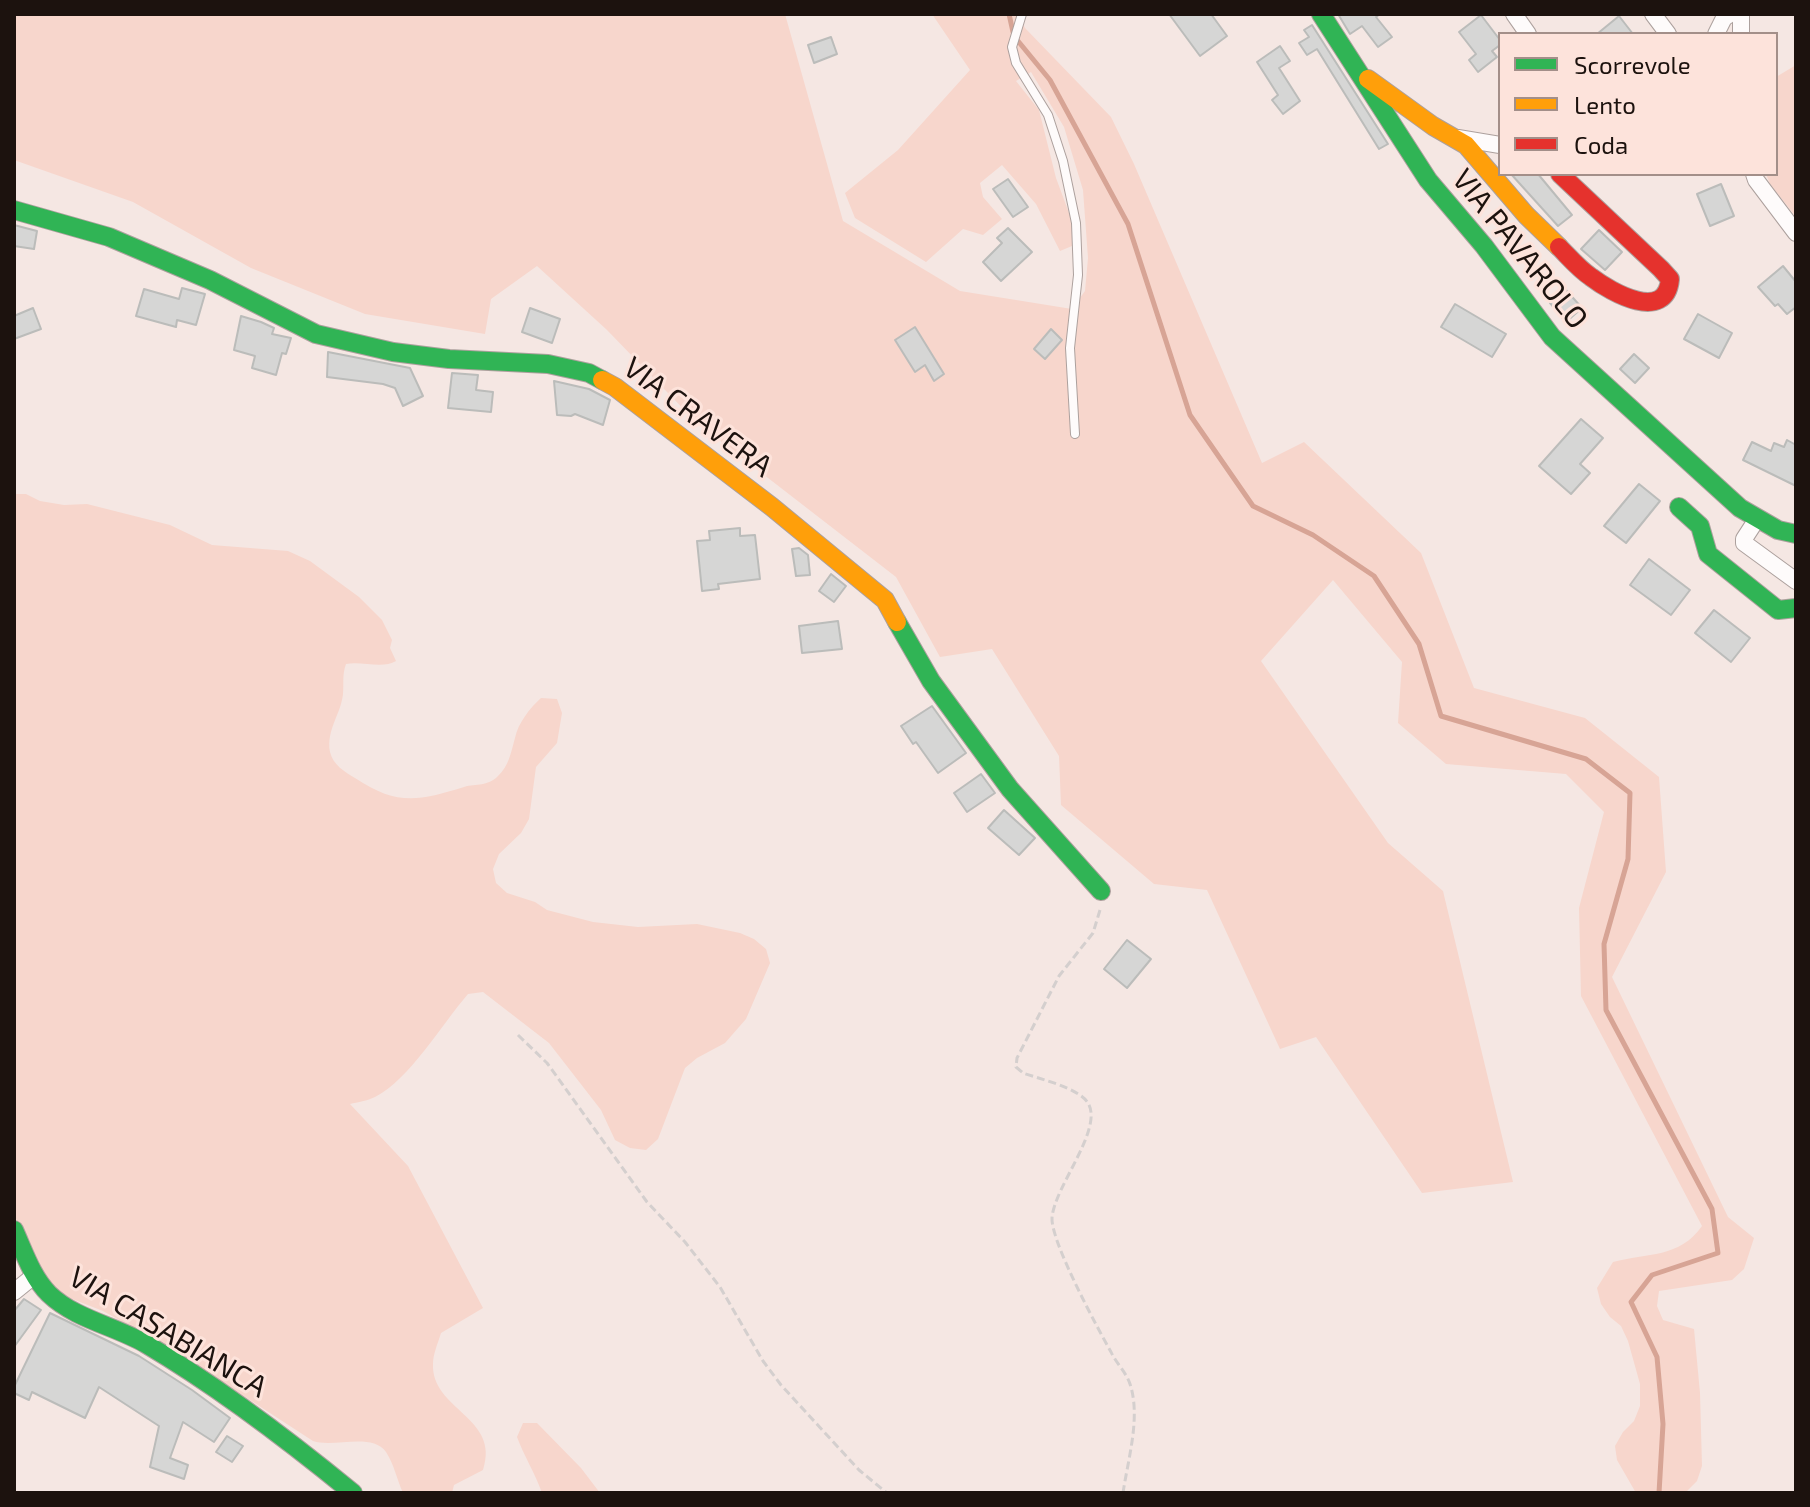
<!DOCTYPE html>
<html>
<head>
<meta charset="utf-8">
<style>
	body { margin:0 }
	#map { position:relative; width:1810px; height:1507px; overflow:hidden; background:#f5e7e3; font-family:"Exo 2",sans-serif }
	canvas { display:block }
	.frame { position:absolute; inset:0; border:16px solid #1c120e; pointer-events:none }
	.legend { position:absolute; left:1498px; top:32px; width:280px; height:144px; box-sizing:border-box; background:#fde3db; border:2px solid #a38f89; margin:0; padding:10px 14px; list-style:none; font-size:24px; color:#1c120e }
	.legend li { display:flex; align-items:center; gap:16px; height:40px }
	.legend b { width:40px; border:2px solid #a38f89 }
</style>
</head>
<body>
<div id="map">
<canvas width="1810" height="1507"></canvas>
<div class="frame"></div>
<ul class="legend">
<li><b style="height:10px;background:#30b455"></b>Scorrevole</li>
<li><b style="height:10px;background:#ff9f0a"></b>Lento</li>
<li><b style="height:10px;background:#e5322d"></b>Coda</li>
</ul>
</div>
<script>
const context = document.querySelector('canvas').getContext('2d');
context.lineJoin = 'round';
function paint(path, color) { context.fillStyle = color; context.fill(path, 'evenodd'); }
function stroke(path, color, width, dash) { context.strokeStyle = color; context.lineWidth = width; context.lineCap = dash ? 'butt' : 'round'; context.setLineDash(dash || []); context.stroke(path); }
function label(font, color, halo, rows, align = 'center') {
  context.font = font + ' "Exo 2",sans-serif'; context.lineWidth = 6; context.setLineDash([]); context.textBaseline = 'middle'; context.strokeStyle = halo; context.fillStyle = color; for (const [text, x, y, turn = 0] of rows) {
    context.save(); context.translate(x, y); context.rotate((+turn || 0) * Math.PI / 180); context.textAlign = isNaN(turn) ? turn : align; if (halo) context.strokeText(text, 0, 0); context.fillText(text, 0, 0); context.restore();
  }
}
const green = new Path2D(`
	M14,14H785L843,221L960,291L1072,309L1085,291L1088,258L1083,190L1064,127L1031,72L1016,81L1039,110L1056,178L1072,221V246L1060,251L1036,204L1002,165L980,183L983,197L1002,219L983,235L963,229L926,262L855,218L845,193L898,150L970,70L932,14H1018L1025,28L1111,117L1134,164L1262,463L1304,442L1421,553L1474,688L1585,718L1659,777L1666,872L1612,977L1728,1217L1754,1238L1744,1269L1732,1280L1659,1291L1657,1306L1663,1320L1694,1329L1700,1393L1702,1466L1697,1481L1685,1493H1636L1617,1460L1615,1446L1623,1432L1634,1421L1640,1406V1384L1628,1341L1621,1326L1610,1317L1601,1304L1597,1288L1613,1262C1647,1253 1680,1258 1702,1226L1581,996L1579,908L1604,812L1566,774L1446,764L1398,723L1402,662L1333,580L1261,661L1388,843L1443,891L1513,1182L1422,1193L1316,1037L1280,1049L1207,890L1154,884L1061,805L1059,756L992,649L940,657L896,577L697,423L607,330L537,266L491,299L485,334L365,314L251,268L133,202L14,160Z
	M1796,65V217L1770,184L1766,174H1776V77Z
	M14,494H26L40,501L64,505L87,504L170,525L212,545L288,551L310,561L359,597L382,620L392,640L390,648L396,661C383,669 362,661 346,664C342,675 344,682 343,694C341,714 326,730 330,752C333,765 345,772 355,778C397,806 418,801 464,787C477,783 487,787 498,776C509,766 511,752 515,738C518,723 530,708 541,698L557,699L562,713L557,743L536,767L529,819L521,833L499,854L493,869L496,883L507,893L535,902L547,910L593,922L638,927L697,924L740,933L754,939L766,949L770,963L746,1019L725,1043L697,1058L685,1068L658,1139L646,1150L630,1148L615,1140L601,1110L549,1043L483,992L468,994C442,1024 410,1079 375,1097C367,1101 358,1102 350,1104L408,1166L483,1308L441,1333C438,1343 433,1354 433,1364C431,1410 501,1417 483,1470L454,1485L452,1493H403C397,1480 394,1464 386,1452C372,1432 334,1448 313,1441L176,1352L103,1311L62,1295L44,1280L14,1214Z
	M523,1423H537L581,1468L600,1493H542C535,1473 524,1456 517,1437Z`);
const stream = new Path2D(`
	M1009,14L1013,32
	M1018,41L1050,80L1128,224L1190,415L1253,506L1313,535L1374,576L1419,644L1441,716L1586,759L1630,793L1628,859L1604,944L1606,1010L1712,1209L1718,1253L1652,1275L1631,1302L1657,1357L1663,1424L1659,1493`);
const building = new Path2D(`
	M1169,14H1211L1227,36L1200,56Z
	M1338,14H1380L1376,17L1392,37L1378,47L1362,26L1350,34Z
	M1481,15L1500,40V45L1492,51L1497,57L1478,72L1469,60L1476,54L1459,32Z
	M1619,16L1633,34H1597Z
	M1312,25L1388,144L1379,149L1317,49L1307,55L1299,43L1309,37L1304,30Z
	M831,37L837,54L814,63L808,45Z
	M1280,46L1290,61L1279,68L1300,101L1283,114L1272,100L1278,95L1257,62Z
	M1511,174H1538L1572,215L1558,226Z
	M1008,179L1028,207L1013,217L993,189Z
	M1721,184L1734,216L1710,226L1697,194Z
	M14,225L37,231L34,249L14,246Z
	M1008,228L1032,252L1001,281L983,262L1002,243L997,238Z
	M1599,230L1622,252L1605,270L1581,249Z
	M1783,266L1796,282V307L1787,314L1778,304L1775,306L1758,287Z
	M182,288L205,294L196,325L177,320L176,327L136,316L144,289L179,299Z
	M1566,290L1582,308L1566,322L1550,303Z
	M1455,304L1506,334L1492,357L1441,327Z
	M33,308L41,329L14,339V316Z
	M530,308L560,319L552,343L522,332Z
	M1698,314L1732,333L1719,358L1684,339Z
	M241,316L261,322L274,328L272,334L291,338L286,354L282,353L276,375L252,368L255,356L234,350Z
	M915,327L944,374L934,381L925,365L915,372L895,340Z
	M1051,329L1062,340L1045,359L1034,349Z
	M328,352L410,368L423,396L403,406L395,388L383,384L327,377Z
	M1634,354L1649,368L1635,383L1620,369Z
	M452,373L478,375L476,390L493,392L491,412L448,408Z
	M554,381L589,389L610,400L603,425L575,414L571,416L557,415Z
	M1581,419L1603,438L1580,464L1590,473L1571,494L1539,466Z
	M1787,440L1796,445V486L1743,460L1752,442L1771,451L1774,443L1784,447Z
	M1639,484L1660,501L1626,543L1604,526Z
	M740,528V536L755,535L760,579L718,584L719,589L702,591L697,541L710,540L709,531Z
	M799,548L808,555L810,575L796,576L792,549Z
	M1649,559L1690,590L1671,615L1630,585Z
	M831,574L846,586L834,602L819,591Z
	M1714,610L1750,638L1731,662L1695,633Z
	M838,621L842,649L802,653L799,626Z
	M932,706L966,753L938,773L916,742L913,744L901,726Z
	M981,774L995,793L967,812L954,793Z
	M1004,810L1035,838L1019,855L988,828Z
	M1127,940L1151,959L1127,988L1104,969Z
	M24,1299L41,1310L14,1347V1311Z
	M50,1313L139,1356L192,1390L230,1418L214,1442L183,1422L170,1458L188,1465L184,1479L150,1467L159,1426L99,1387L85,1418L32,1392L29,1400L14,1393V1387Z
	M227,1436L243,1446L232,1462L216,1452Z`);
const path = new Path2D(`
	M1100,910L1093,933L1059,976L1017,1058L1016,1067L1023,1073C1040,1079 1079,1088 1088,1103C1104,1129 1054,1187 1052,1218C1051,1242 1097,1327 1111,1352C1116,1363 1126,1372 1130,1384C1141,1417 1128,1459 1123,1493
	M518,1035L547,1063L647,1202L685,1242L720,1287L763,1361L781,1385L859,1470L887,1493`);
const lane = new Path2D(`
	M1022,14L1012,47L1016,63L1048,115L1063,161L1076,223L1078,275L1070,348L1075,434`);
const street = new Path2D(`
	M1514,14L1528,34
	M1653,14L1668,34
	M1741,14V34
	M1716,34L1724,18L1730,14
	M1458,138L1500,145
	M1754,174L1756,180L1796,233
	M1757,519L1744,539V543L1796,581
	M14,1292L35,1275`);
const fast = new Path2D(`
	M1321,14L1428,180L1484,246L1552,337L1740,508L1778,530L1796,534
	M14,210L109,237L210,280L316,334L393,352L449,359L548,364L589,373L602,380
	M1679,507L1700,526L1708,554L1778,610L1796,608
	M897,622L931,681L1010,789L1101,891
	M14,1230C24,1252 32,1277 49,1294C75,1319 115,1326 146,1344C219,1387 287,1439 353,1493`);
const slow = new Path2D(`
	M1368,79L1433,126L1466,145L1526,215L1559,247
	M602,380L615,387L772,507L885,600L897,622`);
const jam = new Path2D(`
	M1559,247C1569,257 1579,269 1591,277C1612,293 1666,323 1670,279L1661,269L1560,174`);
const streetNames = [
	["VIA PAVAROLO",1520,249,51],
	["VIA CRAVERA",698,417,37],
	["VIA CASABIANCA",168,1332,31]
];
paint(green, '#f7d6cc');
stroke(stream, '#d7a495', 5);
paint(building, '#d6d6d5');
stroke(building, '#bbbcba', 2);
stroke(lane, '#aca09d', 10);
stroke(street, '#aca09d', 18);
stroke(fast, '#aca09d', 20);
stroke(slow, '#aca09d', 20);
stroke(jam, '#aca09d', 20);
stroke(path, '#d4cfce', 3, [8, 4]);
stroke(lane, '#fefbfb', 8);
stroke(street, '#fefbfb', 16);
stroke(fast, '#30b455', 18);
stroke(slow, '#ff9f0a', 18);
stroke(jam, '#e5322d', 18);
label('30px', '#1c120e', '#fde3db', streetNames);
</script>
</body>
</html>
